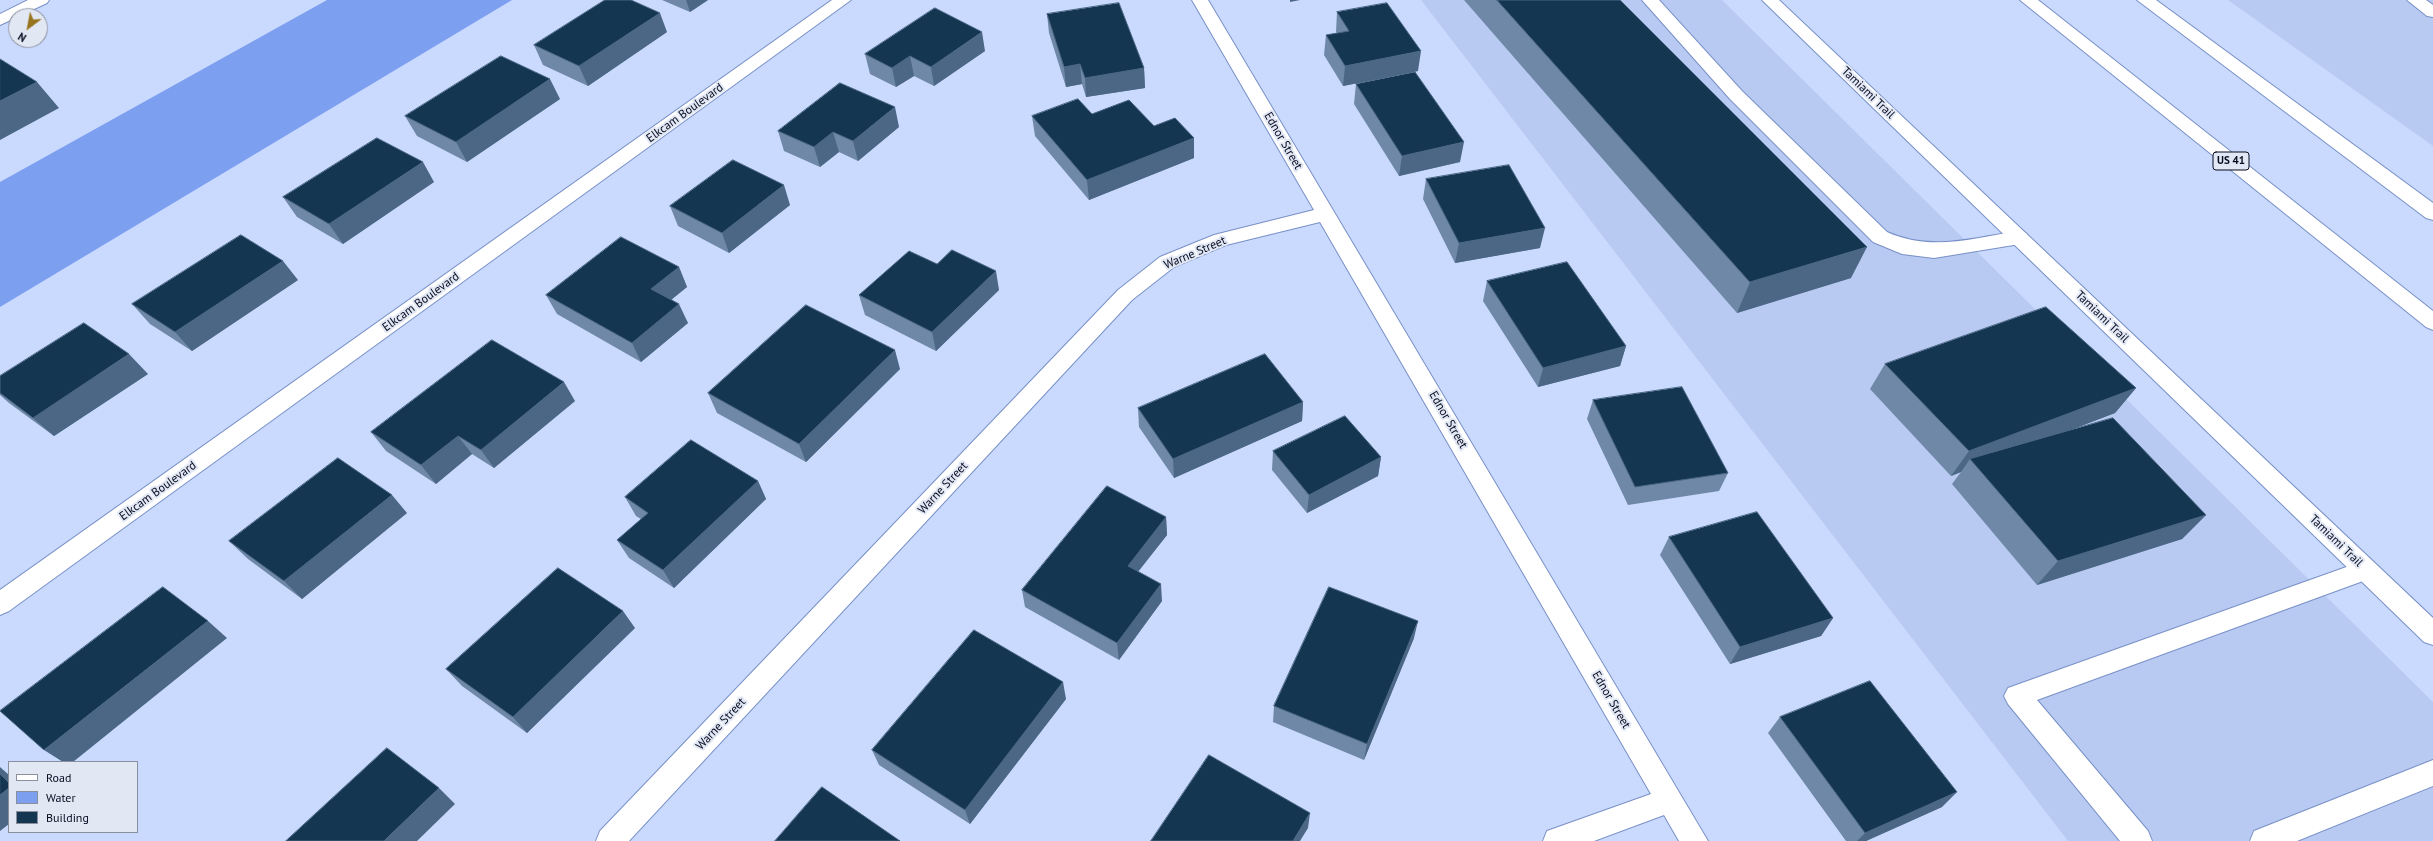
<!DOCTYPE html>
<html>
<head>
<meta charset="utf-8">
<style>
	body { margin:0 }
	#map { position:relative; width:2433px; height:841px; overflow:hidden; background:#cadafe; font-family:"PT Sans",sans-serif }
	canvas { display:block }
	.legend { position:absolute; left:8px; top:761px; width:130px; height:72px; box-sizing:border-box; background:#e2e7f4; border:1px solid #8a8f9f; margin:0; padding:5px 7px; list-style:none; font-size:12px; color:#050b1f }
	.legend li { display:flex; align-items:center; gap:8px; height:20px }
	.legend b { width:20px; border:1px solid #8a8f9f }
	.north { position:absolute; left:8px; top:8px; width:40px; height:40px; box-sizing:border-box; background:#e2e7f4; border:1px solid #8a8f9f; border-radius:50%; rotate:212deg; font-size:11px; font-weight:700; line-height:16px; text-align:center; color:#050b1f }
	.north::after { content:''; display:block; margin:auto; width:14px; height:18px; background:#97751e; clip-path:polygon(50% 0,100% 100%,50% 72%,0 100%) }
</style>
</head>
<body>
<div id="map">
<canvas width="2433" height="841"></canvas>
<ul class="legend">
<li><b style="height:5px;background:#fff"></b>Road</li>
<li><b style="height:11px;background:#7d9ff0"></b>Water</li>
<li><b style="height:11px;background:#143651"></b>Building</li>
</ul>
<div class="north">N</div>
</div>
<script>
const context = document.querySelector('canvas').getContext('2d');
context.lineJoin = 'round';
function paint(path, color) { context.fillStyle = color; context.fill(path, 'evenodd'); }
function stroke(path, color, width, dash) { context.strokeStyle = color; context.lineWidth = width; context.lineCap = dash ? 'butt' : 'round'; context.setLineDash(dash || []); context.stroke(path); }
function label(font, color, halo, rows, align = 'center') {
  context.font = font + ' "PT Sans",sans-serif'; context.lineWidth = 4; context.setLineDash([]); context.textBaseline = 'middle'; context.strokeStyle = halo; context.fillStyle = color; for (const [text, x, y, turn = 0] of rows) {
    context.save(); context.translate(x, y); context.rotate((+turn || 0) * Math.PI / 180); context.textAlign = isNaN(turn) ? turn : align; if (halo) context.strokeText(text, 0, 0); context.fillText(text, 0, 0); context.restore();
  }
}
const built = new Path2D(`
	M1421,0H1722L2433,702V841H2068Z
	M2228,0H2433V146Z`);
const water = new Path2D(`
	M327,0H512L0,307V182Z`);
const lane = new Path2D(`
	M1642,0H1659L1742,91L1887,232C1931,252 1973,238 2019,231L2026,233L2029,238L2026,243L1934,258L1902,254L1873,242L1730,99Z
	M2366,560L2374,563L2378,570L2374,577L2037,700L2148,831L2152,841H2120L2008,704L2004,696L2008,688Z
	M2433,760V786L2297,841H2250L2254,831Z`);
const street = new Path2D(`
	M28,0H49L47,3L0,25V14Z
	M832,0H851L9,611L0,615V590Z
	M1192,0H1208L1708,841H1679L1664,815L1594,841H1543L1547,831L1651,794L1320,222L1226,245L1174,267L1132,300L629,841H596L600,831L1118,290L1160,257L1214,235L1314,210Z
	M1762,0H1779L2433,618V645L2424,642Z
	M2407,0H2426L2433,5V17L2427,16Z`);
const primary = new Path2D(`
	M2020,0H2038L2433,311V330L2426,327Z
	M2137,0H2156L2433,203V220L2426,218Z`);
const wall = new Path2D(`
	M662,0H708L690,12Z
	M1464,0H1620L1851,278L1737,313Z
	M1337,12L1418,71L1343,86L1324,55L1326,35L1337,33L1336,32Z
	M1047,14L1144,68L1145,88L1086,97L1082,84L1066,87L1049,33Z
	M667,32L588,86L543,65L534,45Z
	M985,51L934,86L914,76L896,87L870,74L865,54Z
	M1356,84L1460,162L1399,176L1354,104Z
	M560,99L467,162L417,136L405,116Z
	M1092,114L1154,126L1194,158L1089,200L1035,136L1032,116Z
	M899,127L858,161L839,152L820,167L784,151L778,131Z
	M1426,179L1540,248L1455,263L1423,199Z
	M434,182L343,244L297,217L283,197Z
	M790,205L729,253L678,226L670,206Z
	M937,264L999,290L936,351L865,315L859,295Z
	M679,267L687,287L672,299L688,323L641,362L557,314L546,295Z
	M298,280L192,351L150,324L132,304Z
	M1487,281L1626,346L1620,366L1538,387L1483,301Z
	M1885,364L2136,388L2115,413L2073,429L2206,515L2182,539L2037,585L1952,484L1961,472L1951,476L1870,389Z
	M900,369L806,462L717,413L708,393Z
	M148,374L54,436L9,403L0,395V376Z
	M1593,400L1728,473L1719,491L1628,505L1587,419Z
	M575,401L494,468L472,454L436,484L386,451L371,432Z
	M1303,402L1302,421L1174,478L1139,427L1138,408Z
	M1273,451L1381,457L1378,476L1307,513L1272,470Z
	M758,481L766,499L674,588L629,558L617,540L641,519L636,516L625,497Z
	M407,513L302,599L248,559L229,541Z
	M1166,517L1167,535L1138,572L1162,601L1119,660L1025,607L1022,590Z
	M1669,537L1833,618L1821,636L1730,664L1660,555Z
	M635,628L527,733L462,686L446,669Z
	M1414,638L1364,760L1273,722L1274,706Z
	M1066,699L970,824L879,765L872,750Z
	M1780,717L1942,807L1866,841H1846L1768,733Z`);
const shadedWall = new Path2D(`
	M686,0H708L690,12Z
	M1290,0H1300L1290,2Z
	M660,13L667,32L588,86L579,66Z
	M982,32L985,51L934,86L931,67Z
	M1421,51L1418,71L1343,86L1345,66Z
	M910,56L914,76L896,87L892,68Z
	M1080,64L1082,84L1066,87L1064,67Z
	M1144,68L1145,88L1086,97L1085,78Z
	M550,79L560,99L467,162L456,142Z
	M37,82L59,108L0,140V101Z
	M895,107L899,127L858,161L853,141Z
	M833,132L839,152L820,167L814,147Z
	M1194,138V158L1089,200L1087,180Z
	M1464,142L1460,162L1399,176L1402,156Z
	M423,162L434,182L343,244L329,224Z
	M784,185L790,205L729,253L722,233Z
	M1545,228L1540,248L1455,263L1459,243Z
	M1867,247L1851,278L1737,313L1750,282Z
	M283,261L298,280L192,351L175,332Z
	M679,267L687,287L661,308L651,289Z
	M996,271L999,290L936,351L932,332Z
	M679,304L688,323L641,362L632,343Z
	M1626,346L1620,366L1538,387L1543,368Z
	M895,350L900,369L806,462L799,444Z
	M129,354L148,374L54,436L33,418Z
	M564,382L575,401L494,468L481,450Z
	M2136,388L2115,413L1977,466L1970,459L1961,472L1951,476L1969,451Z
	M1303,402L1302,421L1174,478L1173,459Z
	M458,436L472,454L436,484L421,465Z
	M1381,457L1378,476L1307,513L1309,495Z
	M758,481L766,499L674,588L663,570Z
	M392,495L407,513L302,599L284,581Z
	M2206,515L2182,539L2037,585L2058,561Z
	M1166,517L1167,535L1129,583L1128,566Z
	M1161,584L1162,601L1119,660L1117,643Z
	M623,611L635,628L527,733L513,717Z
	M1833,618L1821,636L1730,664L1740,647Z
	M208,621L227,638L73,762H63L44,750Z
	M1418,621L1414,638L1364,760L1367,744Z
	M1063,682L1066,699L970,824L965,810Z
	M0,767L9,775V783L0,774Z
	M9,788V824L0,831V795Z
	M439,788L455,804L417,841H384Z
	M1957,792L1942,807L1866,841H1857L1865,833Z
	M1310,813L1308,828L1300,841H1293Z`);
const building = new Path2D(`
	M605,0H631L660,13L579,66L534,45Z
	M1497,0H1620L1867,247L1750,282Z
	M1119,3L1144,68L1085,78L1080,64L1064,67L1047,14Z
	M1387,3L1421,51L1345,66L1326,35L1349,31L1337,12Z
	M935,8L982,32L931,67L910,56L892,68L865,54Z
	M501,56L550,79L456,142L405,116Z
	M0,59L37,82L0,101Z
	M1415,72L1464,142L1402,156L1356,84Z
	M840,83L895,107L853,141L833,132L814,147L778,131Z
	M1078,99L1092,114L1129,100L1154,126L1175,118L1194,138L1087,180L1032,116Z
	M377,138L423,162L329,224L283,197Z
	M733,160L784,185L722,233L670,206Z
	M1509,165L1545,228L1459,243L1426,179Z
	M241,235L283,261L175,332L132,304Z
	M621,237L679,267L651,289L679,304L632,343L546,295Z
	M952,250L996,271L932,332L859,295L909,251L937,264Z
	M1567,262L1626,346L1543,368L1487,281Z
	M806,305L895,350L799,444L708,393Z
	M2046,307L2136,388L1969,451L1885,364Z
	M84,323L129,354L33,418L0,393V376Z
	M492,340L564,382L481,450L458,436L421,465L371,432Z
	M1265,354L1303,402L1173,459L1138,408Z
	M1682,387L1728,473L1635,487L1593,400Z
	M1345,416L1381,457L1309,495L1273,451Z
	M2113,418L2206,515L2058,561L1970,459Z
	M691,440L758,481L663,570L617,540L648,513L625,497Z
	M338,458L392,495L284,581L229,541Z
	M1107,486L1166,517L1128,566L1161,584L1117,643L1022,590Z
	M1757,512L1833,618L1740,647L1669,537Z
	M558,568L623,611L513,717L446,669Z
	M163,587L208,621L44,750L0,711Z
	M1329,587L1418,621L1367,744L1274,706Z
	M974,630L1063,682L965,810L872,750Z
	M1870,681L1957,792L1865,833L1780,717Z
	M387,748L439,788L384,841H286Z
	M1209,755L1310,813L1293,841H1151Z
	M0,774L9,783V788L0,795Z
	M822,787L900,841H775Z`);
const shields = [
	[2231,161,36]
];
const shieldNames = [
	["US 41",2231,161]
];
const streetNames = [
	["Tamiami Trail",1868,93,44],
	["Elkcam Boulevard",685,113,-36],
	["Ednor Street",1283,141,60],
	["Warne Street",1195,253,-23],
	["Elkcam Boulevard",421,302,-36],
	["Tamiami Trail",2102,317,44],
	["Ednor Street",1448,420,60],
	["Warne Street",943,488,-47],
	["Elkcam Boulevard",158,491,-36],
	["Tamiami Trail",2336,541,44],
	["Ednor Street",1611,700,60],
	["Warne Street",721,724,-47]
];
paint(built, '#b8caf2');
paint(water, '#7d9ff0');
stroke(lane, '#7890c7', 2);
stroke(street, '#7890c7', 2);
stroke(primary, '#7890c7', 2);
paint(lane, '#fff');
paint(street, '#fff');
paint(primary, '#fff');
paint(wall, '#6f88a8');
paint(shadedWall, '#4b6785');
paint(building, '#143651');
stroke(building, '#4b6785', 1);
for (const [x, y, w] of shields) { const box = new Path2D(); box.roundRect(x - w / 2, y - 9, w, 18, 3); context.fillStyle = '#e2e7f4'; context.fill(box); stroke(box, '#050b1f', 1); }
label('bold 11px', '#050b1f', null, shieldNames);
label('12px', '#050b1f', '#e2e7f4', streetNames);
</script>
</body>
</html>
